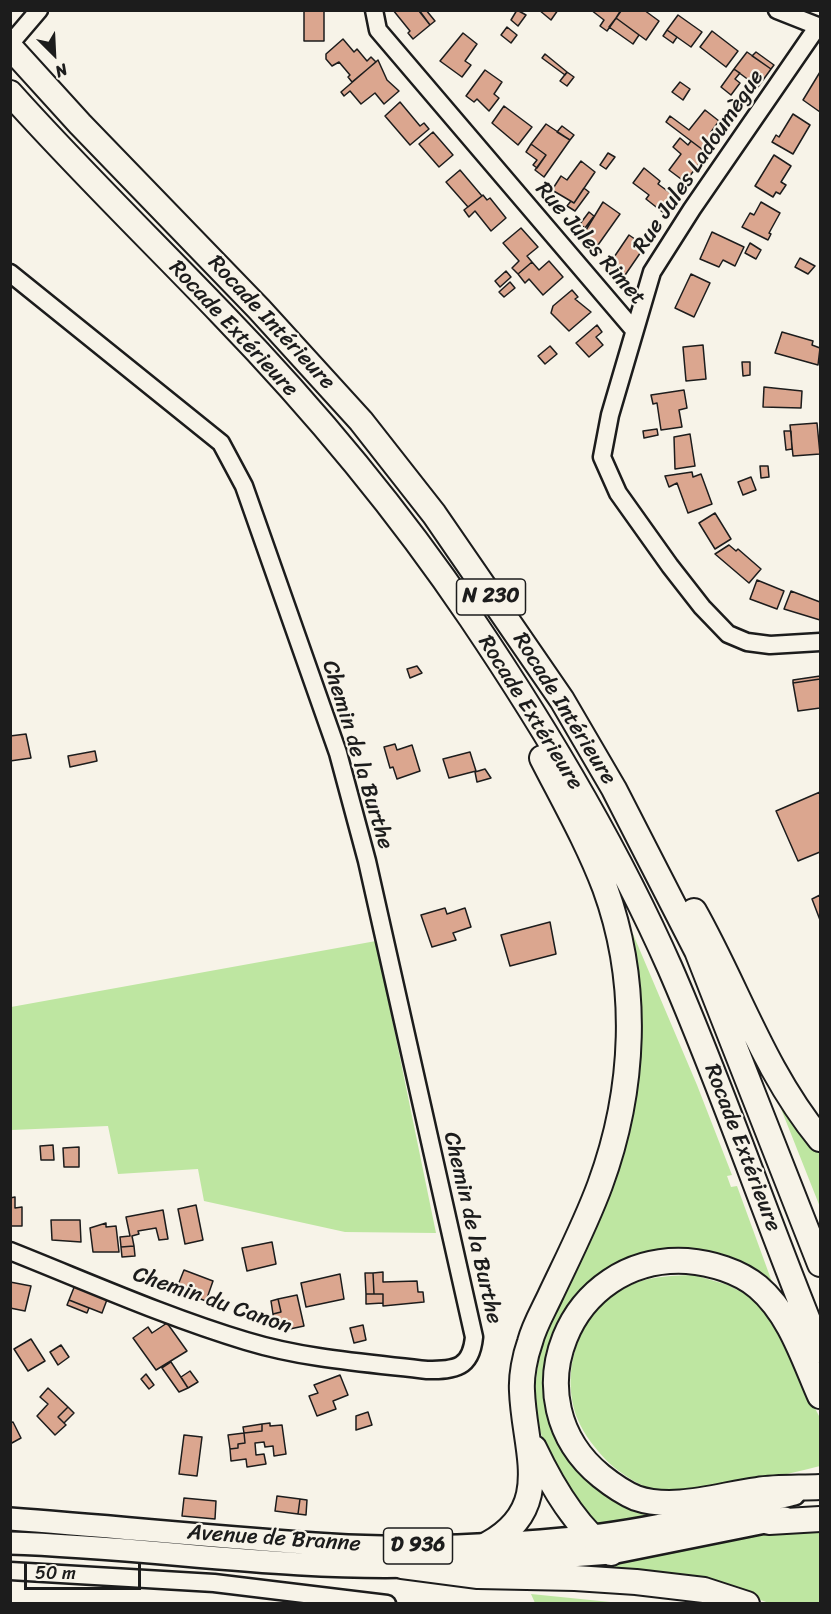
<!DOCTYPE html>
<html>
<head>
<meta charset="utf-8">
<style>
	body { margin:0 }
	#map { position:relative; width:831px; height:1614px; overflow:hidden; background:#f7f3e8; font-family:Sriracha,sans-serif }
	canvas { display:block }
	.frame { position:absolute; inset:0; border:12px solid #1c1c1c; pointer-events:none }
	.north { position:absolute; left:24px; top:24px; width:60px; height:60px; -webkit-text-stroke:4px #f7f3e8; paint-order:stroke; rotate:156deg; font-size:16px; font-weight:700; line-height:24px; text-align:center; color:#1c1c1c }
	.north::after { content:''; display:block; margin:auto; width:21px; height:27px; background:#1c1c1c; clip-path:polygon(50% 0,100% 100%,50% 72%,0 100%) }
	.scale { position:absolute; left:24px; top:1563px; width:117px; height:27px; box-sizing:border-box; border:3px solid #1c1c1c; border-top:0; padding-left:8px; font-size:18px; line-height:21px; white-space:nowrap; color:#1c1c1c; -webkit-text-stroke:4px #f7f3e8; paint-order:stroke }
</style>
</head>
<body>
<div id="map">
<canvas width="831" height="1614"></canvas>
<div class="frame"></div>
<div class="north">N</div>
<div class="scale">50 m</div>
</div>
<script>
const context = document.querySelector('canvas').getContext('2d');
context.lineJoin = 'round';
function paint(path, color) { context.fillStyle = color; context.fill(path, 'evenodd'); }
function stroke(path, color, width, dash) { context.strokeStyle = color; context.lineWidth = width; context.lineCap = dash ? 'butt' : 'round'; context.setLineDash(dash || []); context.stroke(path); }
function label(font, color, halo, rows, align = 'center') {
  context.font = font + ' Sriracha,sans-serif'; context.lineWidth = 4.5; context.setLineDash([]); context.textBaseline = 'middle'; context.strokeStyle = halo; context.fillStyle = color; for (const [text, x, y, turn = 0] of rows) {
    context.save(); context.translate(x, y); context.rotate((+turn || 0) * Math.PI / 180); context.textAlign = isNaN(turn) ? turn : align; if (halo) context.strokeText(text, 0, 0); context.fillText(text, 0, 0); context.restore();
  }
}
const green = new Path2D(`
	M629,933L633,934L697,1085L732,1175L727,1176L731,1187L737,1186L772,1282L771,1285C757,1276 741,1262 725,1257C643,1230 566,1274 548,1357C544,1372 543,1406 551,1419C557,1429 570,1437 578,1444C602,1467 626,1490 651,1513C639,1522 603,1529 590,1519C577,1508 568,1489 559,1474C519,1407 537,1351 564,1284C577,1253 589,1222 602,1191C608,1175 616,1160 620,1144C628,1113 638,1078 641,1046C645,1009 636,969 629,933Z
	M376,941L436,1233L345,1232L204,1201L198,1169L118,1174L108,1126L11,1130V1007Z
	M772,1086L820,1151V1207Z
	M694,1275L728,1285L751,1297L766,1311L820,1418V1466C778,1477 733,1485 690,1489C681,1490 671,1493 662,1492C643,1489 621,1474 607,1461C596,1449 584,1435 578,1420C559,1373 578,1314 623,1289C645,1276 669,1276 694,1275Z
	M820,1529V1603H769L735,1591L565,1569L658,1556L771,1531Z
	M531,1594L620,1603H535Z`);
const building = new Path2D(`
	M304,10H324V41H304Z
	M393,10H419L430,25L413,39L408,33L410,31Z
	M426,10L435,21L430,25L419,11Z
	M517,10L526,15L518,26L511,20Z
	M539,10H558L551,20Z
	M591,10H620L621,11L607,31L600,26L604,20Z
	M644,10L659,21L646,40L616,18L621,10Z
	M678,15L702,32L691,47L667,30Z
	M616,18L639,35L633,44L609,27Z
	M507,27L517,35L511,43L501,35Z
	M667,30L677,37L673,43L663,36Z
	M712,31L738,51L726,67L700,47Z
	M463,33L477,44L465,61L471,65L462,77L440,61Z
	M343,39L354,52L357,49L367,61L371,57L376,62L352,82L348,77L350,75L339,62L332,66L326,59V54Z
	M747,52L771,69L758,87L734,69Z
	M756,52L774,65L771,69L752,56Z
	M545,54L567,72L565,75L542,58Z
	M378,60L387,80L399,91L384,104L375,93L361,104L350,91L344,96L341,92Z
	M734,69L740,73L735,79L740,83L731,95L721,87Z
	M485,70L502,82L494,94L499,98L489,111L477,99L474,102L466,96Z
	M567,72L574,77L567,86L560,81Z
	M820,72V112L803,100Z
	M680,82L690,89L683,100L672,92Z
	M400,102L420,126L424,123L429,129L410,145L385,116Z
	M504,106L532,127L518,145L492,123Z
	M705,110L719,121L711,132L715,135L703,150L666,122L670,116L689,130Z
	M793,114L810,125L793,154L772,142L776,135L779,137Z
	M546,124L570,140L544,177L535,170L546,155L531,144Z
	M562,126L574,135L570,140L557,132Z
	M433,132L453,155L439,167L419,144Z
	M680,138L688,145L691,141L703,150L700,154L706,159L701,166L699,164L685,182L669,170L681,154L673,147Z
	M531,144L546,155L537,168L533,165L537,160L526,152Z
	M608,153L615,157L606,169L600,165Z
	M774,155L791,166L781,182L786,185L780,194L776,192L773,197L755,186Z
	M581,161L595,172L574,203L552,190L561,176L567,180Z
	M644,168L660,181L658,184L677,198L665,214L646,199L649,195L633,183Z
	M460,170L482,196L468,207L446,182Z
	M584,188L589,192L575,211L567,206L571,201L574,203Z
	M483,195L487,200L490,198L506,218L491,231L475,211L469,217L464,210Z
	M603,202L620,214L598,245L583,235Z
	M761,202L780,213L769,233L771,234L768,240L742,227L750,213L754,215Z
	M589,212L594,216L585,228L580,224Z
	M521,228L538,247L527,256L532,262L518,274L512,268L519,261L503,243Z
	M712,232L744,247L735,266L723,260L719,267L700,259Z
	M629,235L645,246L621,281L606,269Z
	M750,243L761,250L756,259L745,253Z
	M800,258L815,266L808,274L795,267Z
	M549,261L563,277L543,295L529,279L525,283L518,274L532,262L539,270Z
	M506,271L511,277L500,287L495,281Z
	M691,274L710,283L694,317L675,308Z
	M510,282L515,288L504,297L499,292Z
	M572,290L578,297L575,299L591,312L569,331L551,313L553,306Z
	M597,325L602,332L596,337L603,345L589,357L576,343Z
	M782,332L813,341L812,345L820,348L818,365L775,353Z
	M703,345L706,379L686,381L683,347Z
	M550,346L557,354L545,364L538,356Z
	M742,362H750V375L743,376Z
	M764,387L802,391L801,408L763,407Z
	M684,390L687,408L679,410L682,427L661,430L657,403L653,404L651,395Z
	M817,423L820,454L793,456L790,425Z
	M657,429L658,435L644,438L643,431Z
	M784,431H791L792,449L786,450Z
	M690,434L695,466L675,469L674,437Z
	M760,466H768L769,477L761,478Z
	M692,472L693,477L701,474L712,504L688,513L677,483L669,487L665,476Z
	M751,477L756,490L743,495L738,482Z
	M715,513L731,539L715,549L699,523Z
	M729,545L736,551L738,549L761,569L749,583L715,554Z
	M757,580L784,591L777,609L750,599Z
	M791,591L820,602V620L784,609Z
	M417,666L422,673L410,678L407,669Z
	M820,676V679L793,683V680Z
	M820,679V708L798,711L793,683Z
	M26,734L31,758L10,761V736Z
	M395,744L397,750L412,745L420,771L397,779L393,767L390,768L384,747Z
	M95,751L97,761L70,767L68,756Z
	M470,752L476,771L449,778L443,759Z
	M485,769L491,778L477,782L475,772Z
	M820,792V852L798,861L776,811Z
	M820,895V920L812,899Z
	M445,908L447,914L465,908L471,927L453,933L456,940L432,947L421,915Z
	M550,922L556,954L510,966L501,935Z
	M53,1145L54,1160H41L40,1146Z
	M79,1147V1167H64L63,1148Z
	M15,1197V1208L22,1207V1226H10V1198Z
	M196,1205L203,1240L185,1244L178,1209Z
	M163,1210L168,1239L159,1240L156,1228L138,1231L139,1234L132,1236L134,1246L121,1247L120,1237L130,1236L126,1217Z
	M51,1220H80L81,1242L52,1240Z
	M106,1223V1227L116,1226L119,1252H93L90,1228Z
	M272,1242L276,1264L247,1271L242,1248Z
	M134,1246L135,1256L122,1257L121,1247Z
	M184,1270L213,1281L206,1301L176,1290Z
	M383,1272V1282L417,1281L418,1292H423L424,1302L383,1306V1294H374L373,1273Z
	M365,1273H373L374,1294H366Z
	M340,1274L344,1299L306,1307L301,1283Z
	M10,1282L31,1286L25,1311L10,1308Z
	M75,1285L108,1297L102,1313L69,1300Z
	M366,1294H383V1303L366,1304Z
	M297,1295L304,1326L285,1330L284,1326L276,1328L273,1314L281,1312L278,1299Z
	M278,1299L281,1312L273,1314L271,1301Z
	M69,1300L89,1308L87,1313L67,1305Z
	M167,1323L187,1351L156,1370L133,1338L148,1327L152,1333Z
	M363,1325L366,1340L354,1343L350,1328Z
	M31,1339L45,1361L28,1371L14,1349Z
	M61,1345L69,1357L58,1365L50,1352Z
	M171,1362L188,1388L179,1392L162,1368Z
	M190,1371L198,1382L188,1388L181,1377Z
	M146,1374L154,1385L149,1389L141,1379Z
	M340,1375L348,1395L333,1401L336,1409L317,1416L309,1396L318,1393L314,1385Z
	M48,1388L68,1407L58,1417L66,1425L55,1435L37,1416L48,1404L40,1397Z
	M68,1407L74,1413L64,1423L58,1417Z
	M368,1412L372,1425L356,1430V1416Z
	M13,1422L21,1438L10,1444V1423Z
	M270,1423V1426L282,1425L286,1454L274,1456L273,1446L265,1447L264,1442L255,1443L256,1455L264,1454L266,1464L247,1467L246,1459L231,1461L230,1449L238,1448V1444L245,1443L244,1433L262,1431V1424Z
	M262,1424V1431L244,1433L243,1427Z
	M244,1433L245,1443L238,1444V1448L230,1449L228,1435Z
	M184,1435L202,1437L197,1476L179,1474Z
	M277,1496L300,1499L298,1514L275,1511Z
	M184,1498L216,1501L215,1519L182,1516Z
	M300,1499L307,1500L306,1515L298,1514Z`);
const minor = new Path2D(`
	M374,10L378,30L634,330
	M777,10L820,27
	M818,26L692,209L652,272L610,415L602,457L618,493L670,566L702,607L728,634L747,642L770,645L820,642
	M10,44L39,10
	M10,273L221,443L244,486L338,753L367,861L474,1337C471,1368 456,1370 427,1370C367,1363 305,1359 246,1341C166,1317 88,1282 10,1251
	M10,1571L214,1583L387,1604`);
const major = new Path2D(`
	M10,1519C118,1527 224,1538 331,1545C408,1550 486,1546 563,1539C641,1533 718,1513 794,1494
	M10,1543C146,1547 282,1570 417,1566
	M448,1565L611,1553L785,1518`);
const highway = new Path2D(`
	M10,47L80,124L259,309L361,421L434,514L562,700L614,789L697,951L820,1264
	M10,93C78,169 151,240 221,313C312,407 398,510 471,618C546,729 616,846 670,968C725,1094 768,1224 820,1350
	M694,911C737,987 764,1071 820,1139
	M534,1448C552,1486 576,1528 611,1553
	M820,1487C799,1488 777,1487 757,1490C719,1495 674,1511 636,1498C624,1493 611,1484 601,1476C509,1401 568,1254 687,1261C711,1263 739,1271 758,1287C790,1314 804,1360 820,1396
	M769,1522L820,1519
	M488,1544C555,1507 524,1451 522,1391C521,1376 525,1356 530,1342C534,1326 543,1311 550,1296C567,1260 586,1223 600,1185C635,1090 640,984 605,888C588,843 564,801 542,758
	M402,1566L478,1576L575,1578L636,1582L704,1590L747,1604`);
const shields = [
	[491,597,69],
	[418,1546,69]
];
const shieldNames = [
	["N 230",491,597],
	["D 936",418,1546]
];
const streetNames = [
	["Rue Jules Ladoumègue",699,162,-56],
	["Rue Jules Rimet",590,244,49],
	["Rocade Intérieure",271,323,47],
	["Rocade Extérieure",233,329,47],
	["Rocade Intérieure",564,709,58],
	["Rocade Extérieure",530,713,58],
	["Chemin de la Burthe",357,755,73],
	["Rocade Extérieure",742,1148,69],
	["Chemin de la Burthe",472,1228,77],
	["Chemin du Canon",212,1301,19],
	["Avenue de Branne",274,1539,4]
];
paint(green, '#bee6a1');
paint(building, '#dba68f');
stroke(building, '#1c1c1c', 1.5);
stroke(minor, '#1c1c1c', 21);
stroke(major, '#1c1c1c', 26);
stroke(highway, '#1c1c1c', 28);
stroke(minor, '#f7f3e8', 16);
stroke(major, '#f7f3e8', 21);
stroke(highway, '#f7f3e8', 24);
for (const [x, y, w] of shields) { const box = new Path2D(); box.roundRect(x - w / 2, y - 18, w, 36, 4.5); context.fillStyle = '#f7f3e8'; context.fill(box); stroke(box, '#1c1c1c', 1.5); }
label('bold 21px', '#1c1c1c', null, shieldNames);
label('22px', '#1c1c1c', '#f7f3e8', streetNames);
</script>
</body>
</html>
